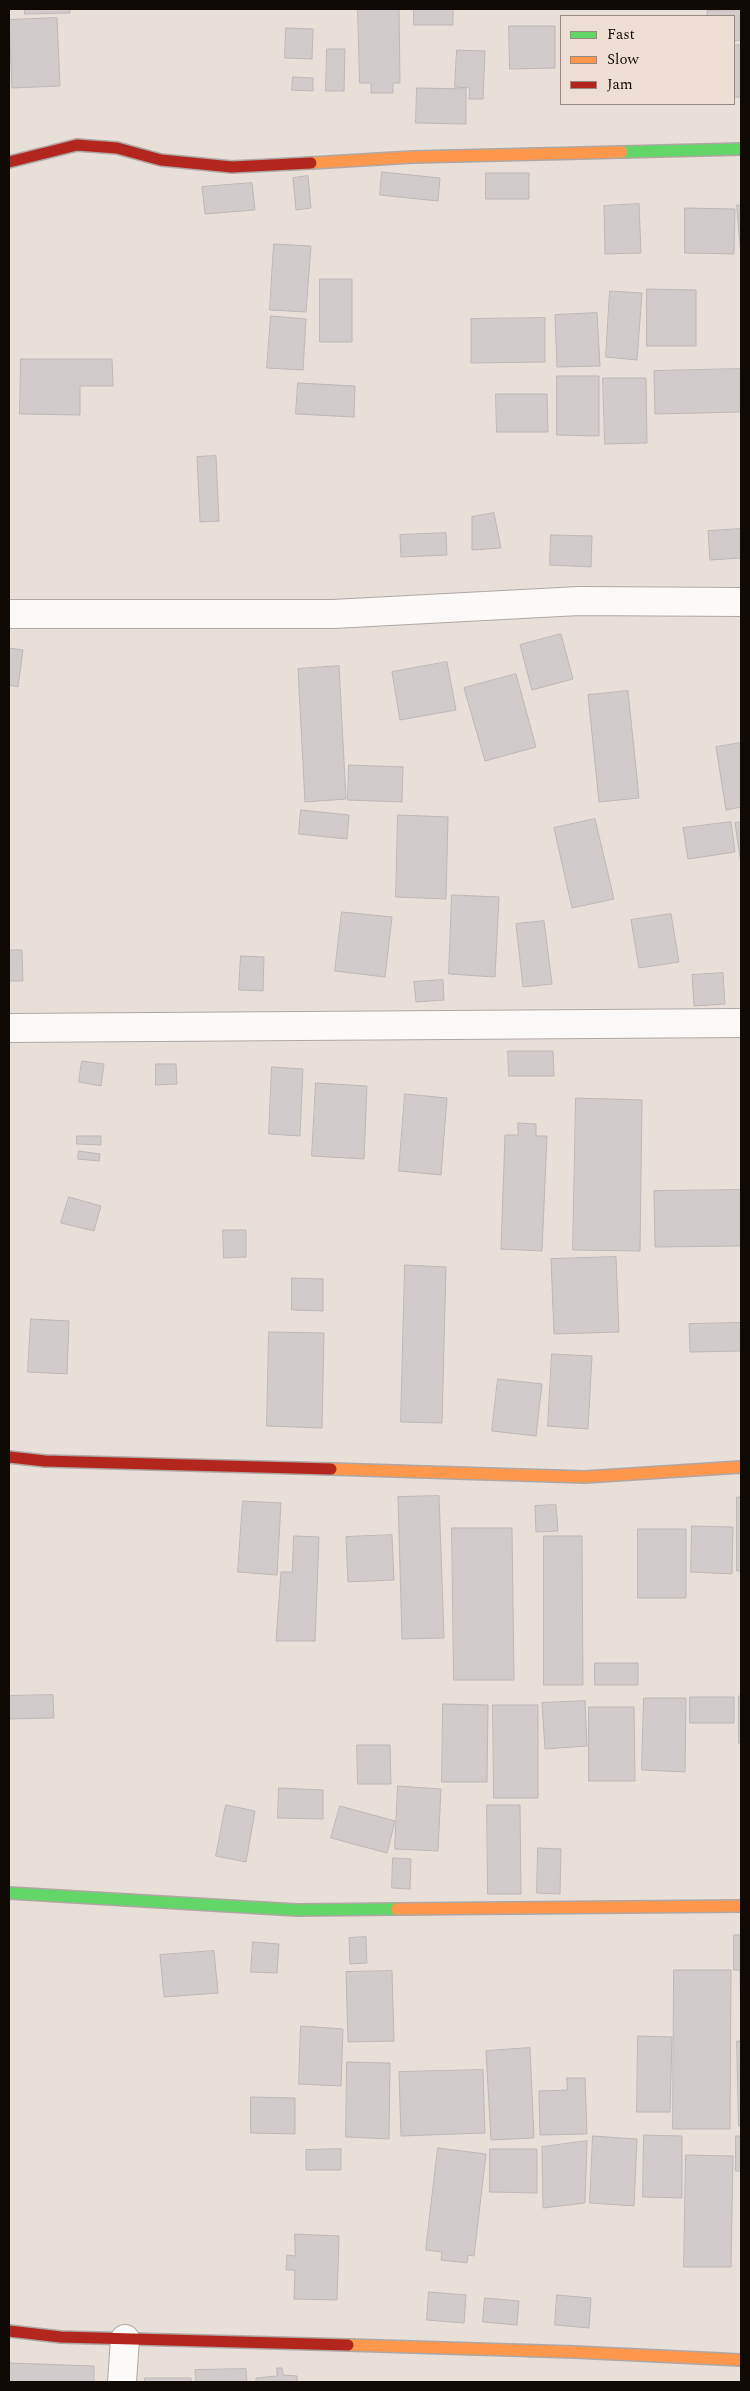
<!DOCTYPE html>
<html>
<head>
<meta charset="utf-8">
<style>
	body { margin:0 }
	#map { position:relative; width:750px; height:2391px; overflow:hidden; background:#e9dfd9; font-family:Spectral,serif }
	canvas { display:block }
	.frame { position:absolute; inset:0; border:10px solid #100a07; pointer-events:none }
	.legend { position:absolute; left:560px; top:15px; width:175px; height:90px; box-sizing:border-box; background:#efded3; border:1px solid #968981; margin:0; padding:6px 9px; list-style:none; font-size:15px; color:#100a07 }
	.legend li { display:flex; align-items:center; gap:10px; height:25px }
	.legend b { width:25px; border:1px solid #968981 }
</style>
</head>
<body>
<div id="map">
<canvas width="750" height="2391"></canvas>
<div class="frame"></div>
<ul class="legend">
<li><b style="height:6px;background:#63d668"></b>Fast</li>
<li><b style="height:6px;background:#ff974d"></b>Slow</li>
<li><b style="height:6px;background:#b3261e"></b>Jam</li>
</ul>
</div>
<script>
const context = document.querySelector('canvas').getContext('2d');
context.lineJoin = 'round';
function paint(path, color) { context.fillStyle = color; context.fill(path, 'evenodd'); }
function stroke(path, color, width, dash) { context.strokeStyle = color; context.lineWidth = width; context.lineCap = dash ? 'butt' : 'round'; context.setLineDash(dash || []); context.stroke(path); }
const building = new Path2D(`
	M25,9H70V13L25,14Z
	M358,9H399L400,83H393V93H371V83H360Z
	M414,9H453V25H414Z
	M741,10V40L734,41V16H707V11Z
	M57,18L60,86L12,88L9,20Z
	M509,26H555V68L510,69Z
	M286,28L313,29L312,59L285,58Z
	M734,45H741V97H734Z
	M327,49H345L344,91H326Z
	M457,50L485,51L483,99H469L470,88L455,87Z
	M293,77L313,78V91L292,90Z
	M417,88L466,89V124L416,123Z
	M382,172L440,178L438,201L380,195Z
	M486,173H529V199H486Z
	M308,176L311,208L296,210L293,178Z
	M252,183L255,210L205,214L202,187Z
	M639,204L641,253L605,254L604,206Z
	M737,205H741V256Z
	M685,208L735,209L734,254L685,253Z
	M274,244L311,246L306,312L270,310Z
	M320,279H352V342H320Z
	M647,289L696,290V346H647Z
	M610,291L642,293L637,360L606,357Z
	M597,313L600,366L557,367L555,315Z
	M271,316L306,319L303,370L267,368Z
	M545,318V362L471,363V319Z
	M21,359H112L113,386H80V415L20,414Z
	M741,369V412L655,414L654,371Z
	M557,376H599V436L557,435Z
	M603,378H646L647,443L605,444Z
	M298,383L355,386L354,417L296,414Z
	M496,394H547L548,432H497Z
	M216,456L219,521L200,522L197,457Z
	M494,513L501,548L472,550V517Z
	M741,529V558L710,560L708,531Z
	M446,533L447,555L401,557L400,535Z
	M551,535L592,536L591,567L550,565Z
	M561,634L573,679L532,690L520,645Z
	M9,648L23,650L18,687L9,685Z
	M447,662L456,710L400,720L392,672Z
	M339,666L346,799L305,802L298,669Z
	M516,674L536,747L485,761L464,688Z
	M628,691L639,798L599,802L588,695Z
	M741,743V807L726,810L716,747Z
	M349,765L403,767L402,802L348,800Z
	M301,810L349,815L347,839L299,834Z
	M398,815L448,817L446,899L396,897Z
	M595,819L614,899L572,908L554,828Z
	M731,822L735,852L688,859L683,828Z
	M741,822V864L735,823Z
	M452,895L499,897L495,977L449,974Z
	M342,912L392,917L385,977L335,971Z
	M671,914L679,962L639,968L631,920Z
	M544,921L552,984L523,987L516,924Z
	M9,950H22L23,981H9Z
	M241,956L264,957L263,991L239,990Z
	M723,973L725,1004L694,1006L692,975Z
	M443,980L444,1000L416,1002L414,982Z
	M508,1051H553L554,1076H509Z
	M82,1061L104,1064L101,1086L79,1082Z
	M156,1064H176L177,1084L156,1085Z
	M272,1067L303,1069L300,1136L269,1134Z
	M316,1083L367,1086L364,1159L312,1156Z
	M405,1094L447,1098L441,1175L399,1171Z
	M576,1098L642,1100L640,1251L573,1250Z
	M518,1123L536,1124V1136H547L542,1251L501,1249L505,1135H518Z
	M77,1136H101V1145L77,1144Z
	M79,1151L100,1154L99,1161L78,1159Z
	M741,1190V1246L655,1247L654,1191Z
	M69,1197L101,1206L94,1231L61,1223Z
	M223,1230H246V1257L224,1258Z
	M616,1257L619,1332L554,1334L551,1259Z
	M405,1265L446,1267L442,1423L401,1422Z
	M292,1278L323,1279V1311L292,1310Z
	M31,1319L69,1321L67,1374L28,1372Z
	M741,1323V1351L690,1352L689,1324Z
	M269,1332L324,1333L322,1428L267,1426Z
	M552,1354L592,1356L588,1429L548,1426Z
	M498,1379L542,1384L536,1436L492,1431Z
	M439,1496L444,1638L402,1639L398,1497Z
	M737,1497H741V1571H737Z
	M243,1501L281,1503L277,1575L238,1572Z
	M556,1505L558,1531L536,1532L535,1506Z
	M692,1526L733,1527L732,1574L691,1572Z
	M452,1528H512L514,1680H454Z
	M638,1529H686V1598H638Z
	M392,1535L394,1580L348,1582L346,1537Z
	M294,1536L319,1537L315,1641H276L281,1572H292Z
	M544,1536H582L583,1685H544Z
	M595,1663H638V1685H595Z
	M53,1695L54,1718L9,1719V1696Z
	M739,1696H741V1743H739Z
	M690,1697H734V1723H690Z
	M644,1698H686L685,1772L642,1770Z
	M585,1701L587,1746L545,1749L542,1703Z
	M443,1704L488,1705L487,1782H442Z
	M493,1705H538V1798H494Z
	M589,1707H634L635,1781H589Z
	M357,1745H390L391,1784H358Z
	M398,1786L441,1789L438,1851L395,1849Z
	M279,1788L323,1790V1819L278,1818Z
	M226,1805L255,1811L246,1862L216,1856Z
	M487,1805H520L521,1894H488Z
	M340,1806L395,1821L387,1853L331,1838Z
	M538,1848L561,1849L560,1894L537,1893Z
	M393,1858L411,1859L410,1889L392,1888Z
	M734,1935H741V2032L740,1970H734Z
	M366,1937L367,1963L350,1964L349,1938Z
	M253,1942L279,1944L277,1973L251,1972Z
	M214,1951L218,1993L164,1997L160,1955Z
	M674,1970H731L730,2129H673Z
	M392,1971L394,2041L348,2042L346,1972Z
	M301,2026L343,2029L341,2086L299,2084Z
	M638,2036L672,2037L670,2112H637Z
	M737,2041H741V2126H739Z
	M530,2048L534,2138L491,2140L486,2051Z
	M347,2062L390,2063L389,2139L346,2137Z
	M483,2070L485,2133L401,2136L399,2072Z
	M567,2078H585L587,2134L540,2135L539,2091L567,2090Z
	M251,2097L295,2098V2134L251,2133Z
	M644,2135L682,2136V2198L643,2197Z
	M593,2136L637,2139L634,2206L590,2203Z
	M736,2136H741V2171H736Z
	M587,2141L585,2203L543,2208L542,2147Z
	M438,2148L486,2154L474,2256L468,2255L467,2263L441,2260L442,2252L426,2250Z
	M341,2149V2170H306V2150Z
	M490,2149H537V2193L490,2192Z
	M686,2155L733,2156L731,2267H684Z
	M295,2234L339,2236L337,2300L294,2299L295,2270H286L287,2255L295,2256Z
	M429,2292L466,2295L464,2323L427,2320Z
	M557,2295L591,2298L589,2328L555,2325Z
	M485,2298L519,2301L517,2325L483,2322Z
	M9,2363L94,2366V2382H9Z
	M277,2368H282L283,2375L297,2376V2382H256V2378L277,2376Z
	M246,2369L247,2382H196L195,2370Z
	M145,2378H191V2382H145Z`);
const street = new Path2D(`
	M9,614H333L579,601L741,602
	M9,1028L741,1023
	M122,2382L125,2339`);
const fast = new Path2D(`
	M622,152L741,149
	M9,1893L297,1910L397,1909`);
const slow = new Path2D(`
	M311,163L413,157L622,152
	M331,1469L585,1477L741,1467
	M397,1909L741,1906
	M348,2345L575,2352L741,2360`);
const jam = new Path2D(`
	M9,162L77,145L117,148L161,160L232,167L311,163
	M9,1457L45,1461L331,1469
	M9,2331L61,2337L348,2345`);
paint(building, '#d2cbcc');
stroke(building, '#bdb7b7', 1);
stroke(street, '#aea7a3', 30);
stroke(fast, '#aea7a3', 14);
stroke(slow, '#aea7a3', 14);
stroke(jam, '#aea7a3', 14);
stroke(street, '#fcfaf9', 28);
stroke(fast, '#63d668', 11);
stroke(slow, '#ff974d', 11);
stroke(jam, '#b3261e', 11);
</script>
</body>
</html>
